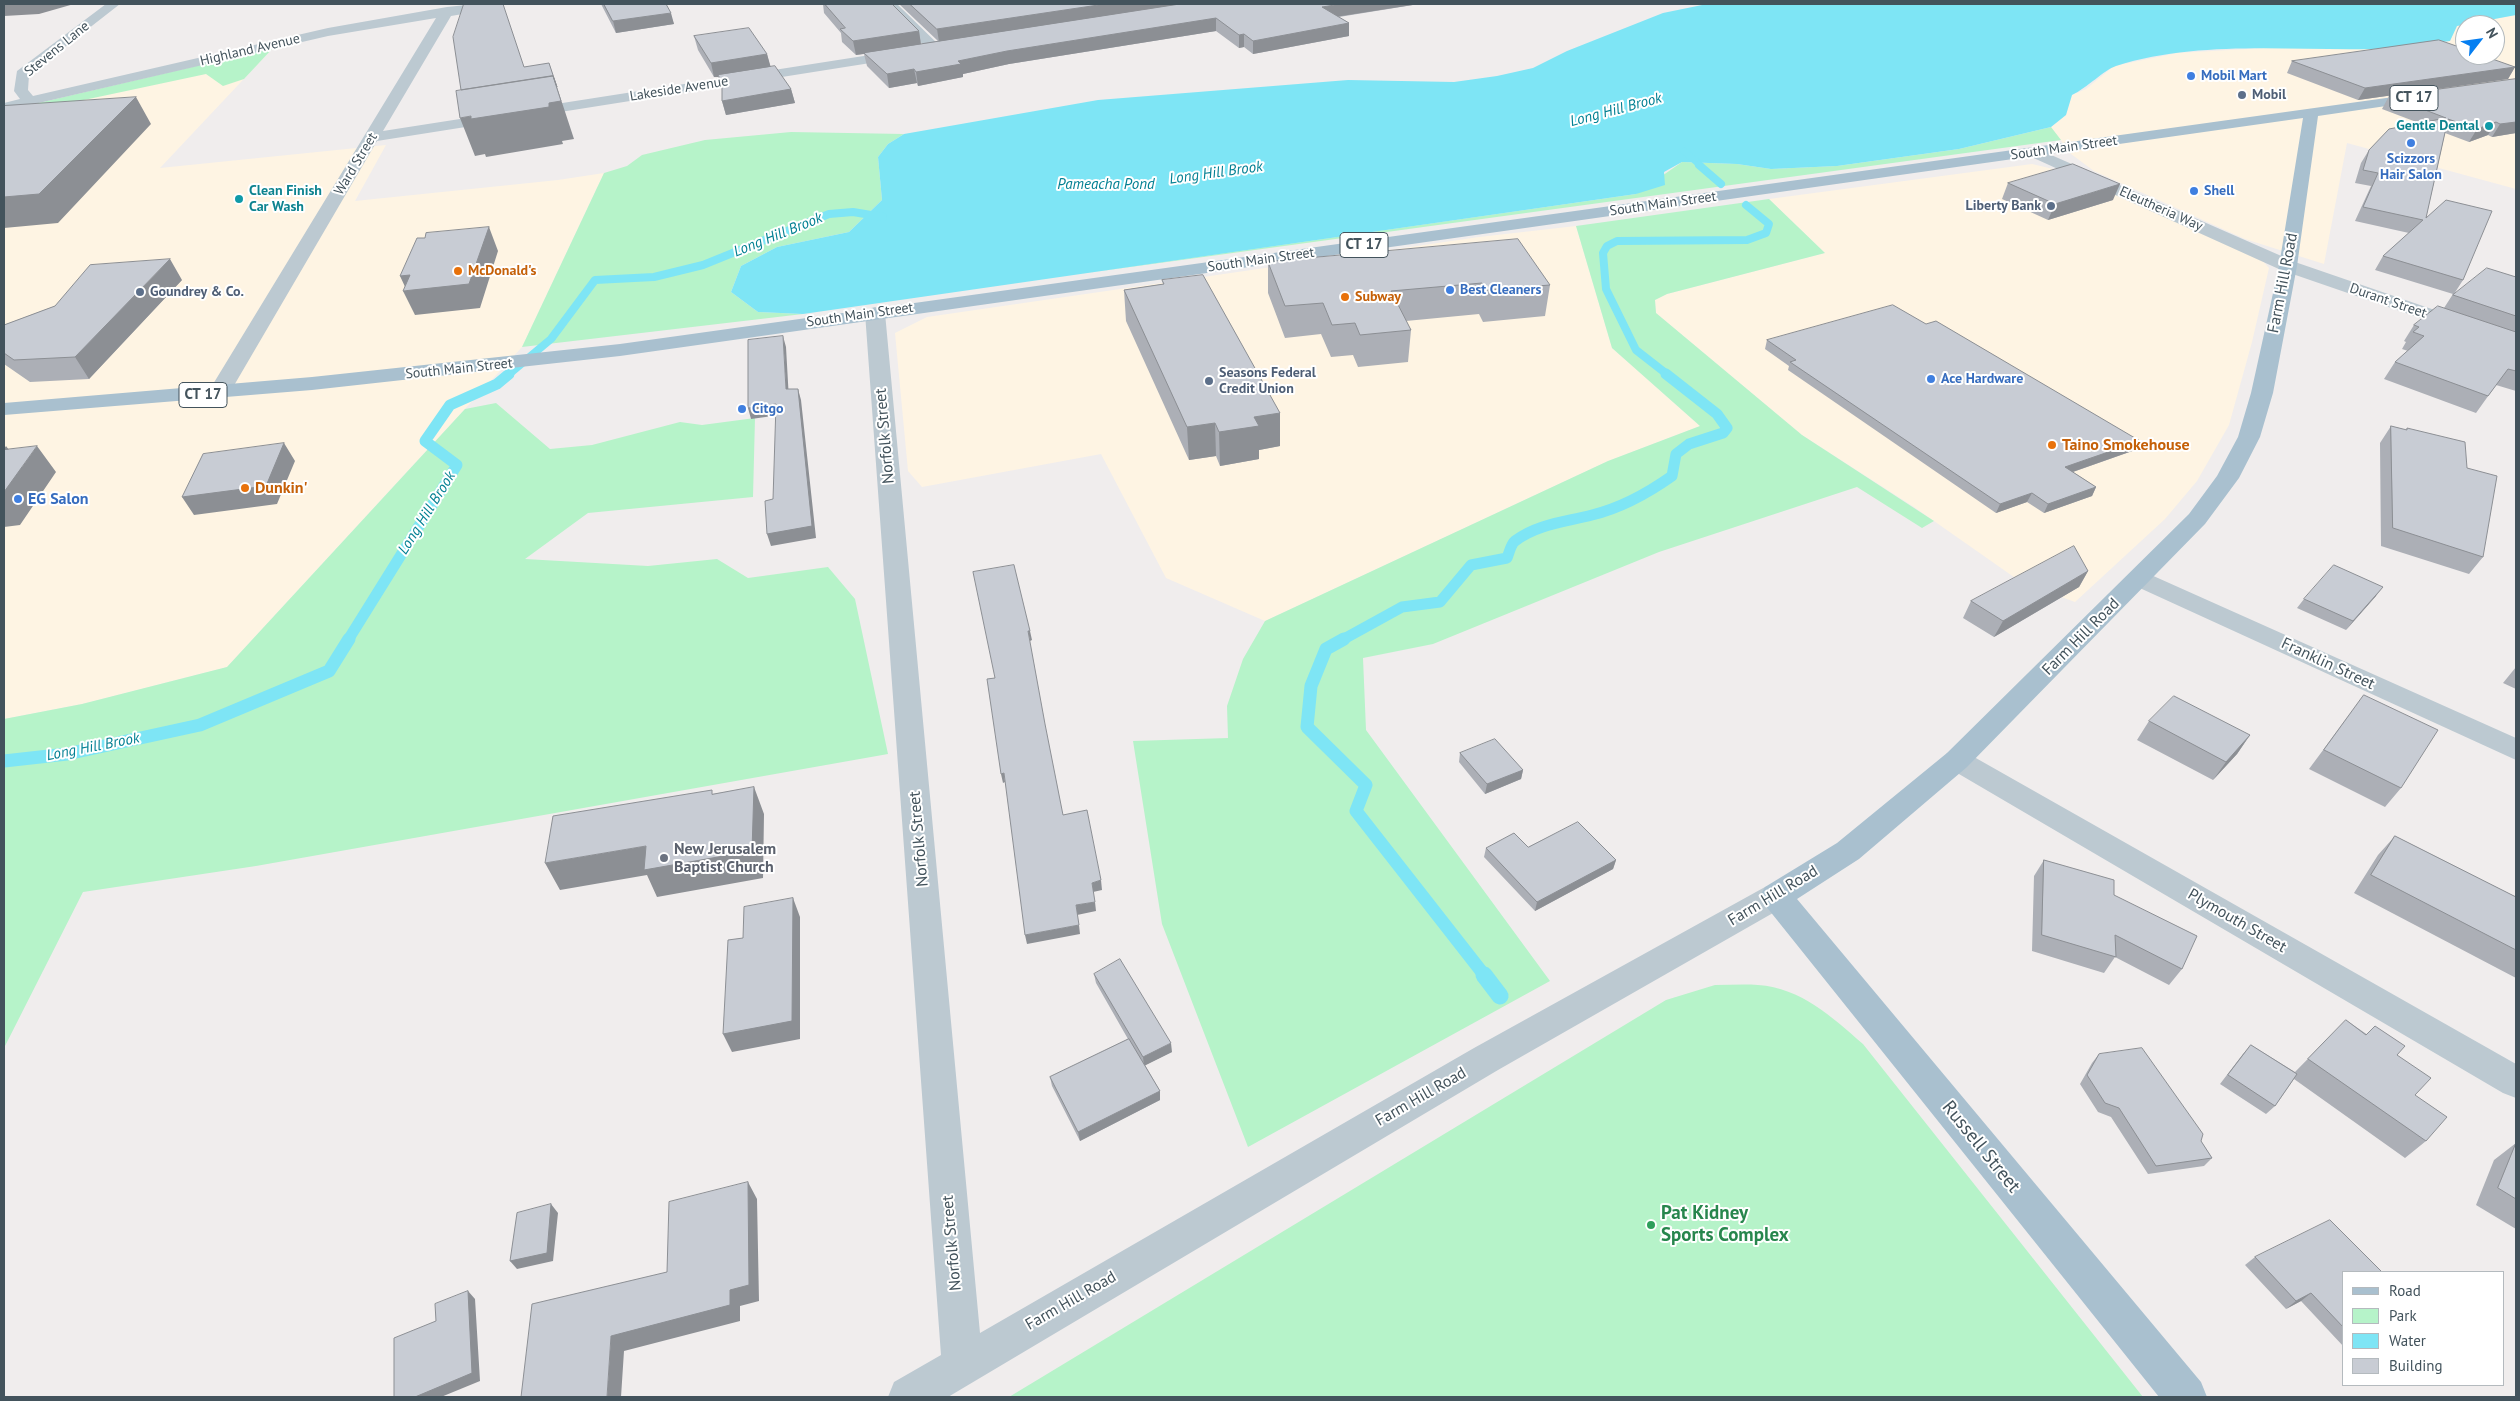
<!DOCTYPE html>
<html>
<head>
<meta charset="utf-8">
<style>
	body { margin:0 }
	#map { position:relative; width:2520px; height:1401px; overflow:hidden; background:#f0eded; font-family:"PT Sans",sans-serif }
	canvas { display:block }
	.frame { position:absolute; inset:0; border:5px solid #43535c; pointer-events:none }
	.legend { position:absolute; left:2342px; top:1271px; width:162px; height:115px; box-sizing:border-box; background:#fff; border:1px solid #b4babe; margin:0; padding:6px 9px; list-style:none; font-size:15px; color:#43535c }
	.legend li { display:flex; align-items:center; gap:10px; height:25px }
	.legend b { width:25px; border:1px solid #b4babe }
	.north { position:absolute; left:2455px; top:15px; width:50px; height:50px; box-sizing:border-box; background:#fff; border:1px solid #b4babe; border-radius:50%; rotate:60deg; font-size:14px; font-weight:700; line-height:20px; text-align:center; color:#43535c }
	.north::after { content:''; display:block; margin:auto; width:18px; height:22px; background:#067ff1; clip-path:polygon(50% 0,100% 100%,50% 72%,0 100%) }
</style>
</head>
<body>
<div id="map">
<canvas width="2520" height="1401"></canvas>
<div class="frame"></div>
<ul class="legend">
<li><b style="height:6px;background:#a9c0cf"></b>Road</li>
<li><b style="height:14px;background:#b6f3c9"></b>Park</li>
<li><b style="height:14px;background:#7ee5f5"></b>Water</li>
<li><b style="height:14px;background:#c8ccd4"></b>Building</li>
</ul>
<div class="north">N</div>
</div>
<script>
const context = document.querySelector('canvas').getContext('2d');
context.lineJoin = 'round';
function paint(path, color) { context.fillStyle = color; context.fill(path, 'evenodd'); }
function stroke(path, color, width, dash) { context.strokeStyle = color; context.lineWidth = width; context.lineCap = dash ? 'butt' : 'round'; context.setLineDash(dash || []); context.stroke(path); }
function label(font, color, halo, rows, align = 'center') {
  context.font = font + ' "PT Sans",sans-serif'; context.lineWidth = 4; context.setLineDash([]); context.textBaseline = 'middle'; context.strokeStyle = halo; context.fillStyle = color; for (const [text, x, y, turn = 0] of rows) {
    context.save(); context.translate(x, y); context.rotate((+turn || 0) * Math.PI / 180); context.textAlign = isNaN(turn) ? turn : align; if (halo) context.strokeText(text, 0, 0); context.fillText(text, 0, 0); context.restore();
  }
}
const commercial = new Path2D(`
	M2516,15V189L2347,143L2324,264L2245,239L2094,171L2071,154L2051,127L2066,115L2072,95L2086,89L2114,66L2177,53L2283,47L2376,49L2450,41L2457,26ZM2465,25H2495V55H2465Z
	M273,48L160,168L386,145L355,201L558,180L604,173L522,347L227,667L82,704L4,719V111Z
	M2032,164L2070,173L2262,260L2269,268L2252,342L2229,425L2197,481L2165,519L2075,602L2021,582L1914,507L1802,435L1656,313L1655,300L1667,294L1825,253L1769,199Z
	M1576,226L1612,348L1700,426L1608,461L1265,621L1166,578L1101,454L922,487L908,471L895,333L927,317L1479,237Z`);
const green = new Path2D(`
	M273,48L244,79L223,86L206,74L4,117V111Z
	M2051,127L2061,140L1079,274L1636,194L1682,162L1737,164L1771,169L1837,166L1959,149Z
	M791,132L904,134L888,144L878,157L882,200L849,232L777,247L741,266L731,292L758,312L803,314L522,347L604,173L627,166L642,155L705,140Z
	M1769,199L1825,253L1667,294L1655,300L1656,313L1802,435L1934,521L1922,528L1857,487L1659,552L1433,644L1363,658L1366,730L1550,981L1248,1147L1162,924L1133,741L1228,738L1227,706L1243,659L1265,621L1608,461L1700,426L1612,348L1576,226Z
	M496,403L550,449L592,445L680,422L702,425L755,418L753,497L588,513L525,559L648,566L717,559L748,578L828,567L855,599L888,754L256,866L83,892L4,1048V719L82,704L227,667L465,409Z
	M1715,985C1729,985 1744,984 1758,985C1801,988 1832,1017 1863,1044L2143,1397H1009L1666,1000Z`);
const water = new Path2D(`
	M1707,4H2516V15L2457,26L2450,41C2425,44 2400,48 2374,49C2289,51 2199,40 2116,66C2104,70 2087,88 2072,95L2066,115L2051,127L1959,149L1837,166L1771,169L1737,164L1682,162L1664,172L1665,185L1636,194L803,314L758,312L731,292L741,266L777,247L849,232L882,200L878,157L888,144L904,134L1098,100L1348,80L1454,82L1497,76L1533,68L1567,51L1663,13Z`);
const streamFar4 = new Path2D(`
	M1684,151L1701,166`);
const streamFar3 = new Path2D(`
	M1699,165L1721,184
	M508,375L551,339L595,280L654,277L703,265L829,214L853,212L883,217
	M1668,375L1636,350L1606,289L1603,253L1607,246L1617,241L1747,240L1766,233L1769,224L1746,205`);
const streamFar2 = new Path2D(`
	M348,640L457,465L425,441L450,405L497,384L509,374
	M1342,640L1402,607L1440,602L1471,565L1507,558C1509,553 1511,544 1515,541C1537,524 1566,522 1592,515C1621,508 1648,493 1672,476L1676,454L1689,444L1723,433L1727,428L1717,414L1666,374`);
const streamFar1 = new Path2D(`
	M1344,639L1326,649L1311,686L1307,727L1366,785L1356,811L1485,976
	M4,761L67,754L200,725L329,671L349,639`);
const stream = new Path2D(`
	M1484,975L1500,996`);
const minor = new Path2D(`
	M106,4H120L29,75L28,90L33,96L328,28L447,7L476,4H504L498,8L451,16L383,131L902,50L909,54L902,58L377,141L229,394L225,398L218,400L211,398L207,394L436,18L328,36L4,111V103L20,99L14,91L17,71Z
	M884,4H897L940,46L942,49L940,52H930Z
	M2033,147L2295,262L2516,338V351L2281,270L2027,155L2025,152Z
	M875,307L882,309L885,313L980,1333L1474,1048L1765,887L1776,883L1787,887L1792,896L1787,905L1498,1070L948,1397H888L894,1382L941,1355L865,313L868,309Z
	M2140,570L2516,738V760L2131,584L2128,578L2131,572Z
	M1957,750L1967,753L2516,1064V1098L2503,1093L1947,767L1943,760L1947,753Z`);
const major = new Path2D(`
	M2422,93L2429,97L2427,100L2318,116L2297,266L2273,393L2260,437L2239,478L2205,524L1967,767L1859,859L1797,899L2201,1382L2207,1397H2159L1765,905L1760,896L1765,887L1837,843L1947,753L2189,514L2217,476L2238,437L2251,393L2279,266L2303,118L620,356L312,390L4,415V403L312,377L620,344Z`);
const wall = new Path2D(`
	M601,4H666L674,24L616,33Z
	M823,4H892L919,31L921,44L938,41L899,4H1419L1339,17L1349,23V36L1253,54L1244,47L1239,48L1216,31L1009,64L963,74V77L918,86L917,83L889,88L867,66L864,54L856,55L842,42L841,33L824,13Z
	M694,36L767,54L770,66L791,89L795,103L726,115L722,101V90L718,77H714L698,50Z
	M2292,61L2515,67L2508,79L2358,100L2287,73Z
	M2516,79V133L2492,137L2488,135L2469,142L2445,133L2426,218L2463,280L2454,294L2516,277V391L2496,385L2476,413L2384,379L2395,362L2408,351L2402,349L2406,342L2404,341L2414,325L2444,308L2453,294L2375,270L2383,256L2409,233L2355,221L2371,186L2355,183L2361,163L2369,150L2419,123L2382,109L2389,96Z
	M2008,183L2113,200L2048,220L2002,199Z
	M1268,262L1550,285L1545,316L1483,322L1479,314L1406,321L1411,330L1408,362L1358,367L1353,355L1331,357L1321,334L1285,338L1268,293Z
	M182,280L89,379L30,382L4,364V325L55,306Z
	M1162,280L1280,413V446L1259,450V459L1220,466L1216,456L1189,460L1126,321L1124,290L1163,284Z
	M1767,340L2135,450L2073,472L2096,487L2092,496L2044,513L2027,502L1996,513L1788,370L1789,366L1765,349Z
	M2391,426L2406,430L2407,428L2467,468L2483,557L2469,574L2381,546L2380,443Z
	M2088,571L2079,587L1994,637L1963,618L1971,601Z
	M2376,596L2346,630L2297,608L2304,599Z
	M2516,667V689L2503,683Z
	M2364,695L2401,788L2385,807L2309,769Z
	M2149,721L2250,735L2237,754L2213,780L2137,740Z
	M1460,753L1523,770L1521,779L1485,794L1459,762Z
	M2395,836L2516,897V978L2354,893L2378,855Z
	M1528,847L1616,860L1613,869L1535,911L1484,857L1486,848Z
	M2044,860L2114,895L2182,969L2169,985L2115,957L2104,973L2032,951L2034,876Z
	M1094,974L1172,1052L1145,1065L1160,1091V1100L1080,1141L1052,1086L1050,1077L1128,1039L1096,983Z
	M2346,1020L2397,1055L2415,1095L2426,1141L2405,1158L2294,1079L2275,1106L2266,1114L2220,1084L2243,1054L2251,1045L2295,1072Z
	M2099,1054L2201,1141L2212,1158L2204,1166L2148,1174L2111,1117L2098,1112L2080,1084L2092,1063Z
	M2516,1143V1229L2476,1205L2494,1160Z
	M2255,1257L2344,1272V1347L2301,1301L2286,1309L2245,1265Z`);
const shadedWall = new Path2D(`
	M4,4H74L39,14L4,16Z
	M1105,4H1188L939,42L937,29Z
	M1341,4H1419L1322,19V7Z
	M671,13L674,24L616,33L613,21Z
	M1216,18V31L1009,64L963,74V77L918,86L916,72L958,61L1007,51Z
	M1349,23V36L1253,54V41Z
	M919,31L921,45L856,55L853,41Z
	M1244,34V47L1239,48V35Z
	M767,54L771,68L718,75V77H714L711,63Z
	M549,63L574,139L562,141L563,144L486,157L485,154L475,156L460,118L549,103Z
	M2515,67L2508,79L2358,100L2365,88Z
	M914,69L917,83L889,88L887,74Z
	M791,89L795,103L726,115L722,101Z
	M136,97L151,124L58,223L4,228V197Z
	M2496,122L2488,135L2469,142L2477,129Z
	M2516,122V133L2492,137L2500,124Z
	M2120,184L2113,200L2048,220L2055,204Z
	M489,227L498,251L480,308L415,315L403,291H407L400,276Z
	M170,259L182,280L89,379L75,357Z
	M783,336L786,347L789,400L786,389Z
	M798,389L801,400L816,538L771,546L767,534Z
	M776,404L780,415L751,419L748,408Z
	M1280,413V446L1259,450V459L1220,466L1219,432L1254,417Z
	M1215,423L1216,456L1189,460L1187,427Z
	M2140,441L2135,450L2061,476L2065,467Z
	M284,443L295,461L277,504L194,515L182,497Z
	M6,446L22,467L37,446L56,472L20,525L4,527V449Z
	M2096,487L2092,496L2044,513L2048,504Z
	M2032,493L2027,502L1996,513L2000,504Z
	M2088,571L2079,587L1994,637L2003,621Z
	M2383,587L2376,596L2346,630L2353,621Z
	M1028,631H1030L1032,640L1030,641Z
	M2250,735L2237,754L2213,780L2226,762Z
	M1523,770L1521,779L1485,794L1487,784Z
	M1004,773L1005,782L1003,783L1001,774Z
	M754,787L764,814L763,878L657,897L647,875L560,890L545,863L646,846Z
	M1616,860L1613,869L1535,911L1537,902Z
	M1101,880L1102,890L1093,892L1092,883Z
	M793,898L800,917V1039L732,1052L723,1034Z
	M1095,902L1096,911L1077,915L1076,905Z
	M1079,925L1080,934L1027,944L1025,935Z
	M1171,1043L1172,1052L1144,1066L1143,1057Z
	M1160,1091V1100L1080,1141L1078,1132Z
	M748,1182L757,1199L759,1301L740,1306V1321L624,1351L621,1397H607L611,1336L730,1290Z
	M551,1204L558,1213L553,1261L517,1269L510,1261Z
	M468,1291L475,1299L480,1381L441,1397H415Z
	M2311,1293L2301,1301L2286,1309L2296,1301Z`);
const building = new Path2D(`
	M464,4H503L524,67L549,63L557,87L553,76L461,90L453,37Z
	M604,4H666L671,13L613,21Z
	M825,4H892L919,31L853,41L840,29L845,28Z
	M910,4H1105L937,29Z
	M1180,4H1341L1322,7L1349,23L1253,41L1244,34L1239,35L1216,18L1007,51L958,61L961,64L916,72L914,69L887,74L864,53Z
	M749,28L767,54L711,63L694,36Z
	M2439,40L2465,49V55H2481L2515,67L2365,88L2292,61Z
	M775,66L791,89L722,101V82L718,75Z
	M553,76L561,101L549,103V107L471,119V116L460,118L456,91Z
	M2516,79V122L2500,124L2496,122L2477,129L2448,119L2426,218L2446,200L2492,211L2463,280L2383,256L2423,220L2363,207L2378,173L2363,170L2369,150L2389,129L2446,118L2389,96Z
	M136,97L39,194L4,197V106Z
	M2073,164L2120,184L2055,204L2008,183Z
	M489,227L469,284L403,291L410,275L400,276L417,238H425L426,233Z
	M1518,239L1550,285L1487,290L1482,283L1391,291L1411,330L1360,335L1355,323L1332,325L1323,303L1285,306L1268,262Z
	M170,259L75,357L14,360L4,353V325L55,306L90,265Z
	M2487,268L2516,277V316L2453,295Z
	M1203,275L1280,413L1254,417L1259,426L1219,432L1215,423L1187,427L1124,290L1164,284L1162,280Z
	M1893,305L1926,324L1936,321L2140,441L2065,467L2096,487L2048,504L2032,493L2000,504L1790,362L1796,360L1767,340Z
	M2438,306L2516,332V371L2508,369L2488,396L2395,362L2424,336L2413,332L2419,327L2414,325Z
	M783,336L786,389H798L812,526L767,534L765,501L773,499L776,404L748,408V340Z
	M2391,426L2407,430V428L2465,442L2467,468L2497,476L2483,557L2393,528Z
	M284,443L266,486L182,497L203,454Z
	M37,446L4,492V450Z
	M2074,546L2088,571L2003,621L1971,601Z
	M1014,565L1030,631H1028L1045,724L1063,815L1087,810L1101,880L1092,883L1095,902L1076,905L1079,925L1025,935L1004,773L1001,774L987,679L995,678L973,572Z
	M2334,565L2383,587L2353,621L2304,599Z
	M2364,695L2438,730L2401,788L2324,750Z
	M2174,696L2250,735L2226,762L2149,721Z
	M1495,739L1523,770L1487,784L1460,753Z
	M754,787L752,851L644,870L646,846L545,863L553,816L712,790V794Z
	M1578,822L1616,860L1537,902L1486,848L1514,833L1528,847Z
	M2395,836L2516,897V950L2371,875Z
	M2044,860L2114,880V895L2197,936L2182,969L2115,935L2116,957L2042,935Z
	M793,898L792,1021L723,1034L728,940L743,938L744,907Z
	M1120,959L1171,1043L1143,1057L1094,974Z
	M2346,1020L2366,1035L2375,1026L2405,1046L2397,1055L2431,1078L2415,1095L2447,1117L2426,1141L2308,1059Z
	M1129,1039L1160,1091L1078,1132L1050,1077Z
	M2251,1045L2297,1074L2275,1106L2228,1075Z
	M2142,1048L2203,1134L2201,1141L2212,1158L2156,1166L2119,1108L2105,1103L2087,1075L2099,1054Z
	M2516,1143V1199L2498,1188Z
	M748,1182L749,1285L730,1290V1305L611,1336L607,1397H521L532,1304L667,1272L669,1202Z
	M551,1204L547,1253L510,1261L517,1213Z
	M2330,1220L2382,1272H2344V1328L2311,1293L2296,1301L2255,1257Z
	M468,1291L472,1373L415,1397H394V1338L436,1321L435,1304Z`);
const markers = [
	[2191,76,5,"#3f7fe0"],
	[2242,95,5,"#5c6f8a"],
	[2489,126,5,"#0f9aa8"],
	[2411,143,5,"#3f7fe0"],
	[2194,191,5,"#3f7fe0"],
	[239,199,5,"#0f9aa8"],
	[2051,206,5,"#5c6f8a"],
	[458,271,5,"#e8710a"],
	[1450,290,5,"#3f7fe0"],
	[140,292,5,"#5c6f8a"],
	[1345,297,5,"#e8710a"],
	[1931,379,5,"#3f7fe0"],
	[1209,381,5,"#5c6f8a"],
	[742,409,5,"#3f7fe0"],
	[2052,445,5,"#e8710a"],
	[245,488,5,"#e8710a"],
	[18,499,5,"#3f7fe0"],
	[664,858,5,"#6b7280"],
	[1651,1225,5,"#2e9e5b"]
];
const farStreetnames = [
	["Stevens Lane",57,49,-39],
	["Highland Avenue",250,50,-13],
	["Lakeside Avenue",679,89,-9],
	["South Main Street",2064,148,-8],
	["Ward Street",356,164,-59],
	["South Main Street",1663,204,-8],
	["Eleutheria Way",2161,209,24],
	["South Main Street",1261,260,-8],
	["Durant Street",2388,301,19],
	["South Main Street",860,315,-8],
	["South Main Street",459,369,-6]
];
const farShopnames = [
	["Mobil Mart",2201,76],
	["Scizzors",2411,159,"center"],
	["Hair Salon",2411,175,"center"],
	["Shell",2204,191],
	["Best Cleaners",1460,290],
	["Ace Hardware",1941,379],
	["Citgo",752,409]
];
const farServicenames = [
	["Mobil",2252,95],
	["Liberty Bank",2041,206,"right"],
	["Goundrey & Co.",150,292],
	["Seasons Federal",1219,373],
	["Credit Union",1219,389]
];
const farCulturenames = [
	["Gentle Dental",2479,126],
	["Clean Finish",249,191,"left"],
	["Car Wash",249,207,"left"]
];
const farFoodnames = [
	["McDonald's",468,271],
	["Subway",1355,297]
];
const shields = [
	[2414,98,48],
	[1364,245,48],
	[203,395,48]
];
const shieldNames = [
	["CT 17",2414,98],
	["CT 17",1364,245],
	["CT 17",203,395]
];
const farWaternames = [
	["Long Hill Brook",1616,110,-15],
	["Long Hill Brook",1216,173,-8],
	["Pameacha Pond",1106,185],
	["Long Hill Brook",778,235,-22],
	["Long Hill Brook",427,513,-58],
	["Long Hill Brook",93,747,-11]
];
const streetNames = [
	["Farm Hill Road",2283,283,-79],
	["Norfolk Street",885,436,-95],
	["Farm Hill Road",2081,637,-45],
	["Franklin Street",2328,664,25],
	["Norfolk Street",919,839,-95],
	["Farm Hill Road",1773,896,-31],
	["Plymouth Street",2237,921,30],
	["Farm Hill Road",1421,1097,-30],
	["Norfolk Street",952,1243,-95],
	["Farm Hill Road",1071,1301,-30]
];
const foodNames = [
	["Taino Smokehouse",2062,445],
	["Dunkin'",255,488]
];
const shopNames = [
	["EG Salon",28,499]
];
const worshipNames = [
	["New Jerusalem",674,849],
	["Baptist Church",674,867]
];
const nearStreetnames = [
	["Russell Street",1981,1147,51]
];
const nearLeisurenames = [
	["Pat Kidney",1661,1214],
	["Sports Complex",1661,1236]
];
paint(commercial, '#fef4e3');
paint(green, '#b6f3c9');
paint(water, '#7ee5f5');
stroke(streamFar4, '#7ee5f5', 7);
stroke(streamFar3, '#7ee5f5', 8);
stroke(streamFar2, '#7ee5f5', 11);
stroke(streamFar1, '#7ee5f5', 13);
stroke(stream, '#7ee5f5', 17);
paint(minor, '#bcc9d1');
paint(major, '#a9c0cf');
paint(wall, '#acafb6');
paint(shadedWall, '#8c8f94');
paint(building, '#c8ccd4');
stroke(building, '#8c8f94', 1);
for (const [x, y, r, color] of markers) { const dot = new Path2D(); dot.arc(x, y, r, 0, 2 * Math.PI); context.fillStyle = color; context.fill(dot); stroke(dot, '#fff', 2); }
label('14px', '#43535c', '#fff', farStreetnames);
label('bold 14px', '#366cbe', '#fff', farShopnames, 'left');
label('bold 14px', '#4e5e75', '#fff', farServicenames, 'left');
label('bold 14px', '#0d838f', '#fff', farCulturenames, 'right');
label('bold 14px', '#c56008', '#fff', farFoodnames, 'left');
for (const [x, y, w] of shields) { const box = new Path2D(); box.roundRect(x - w / 2, y - 12.5, w, 25, 4); context.fillStyle = '#fff'; context.fill(box); stroke(box, '#43535c', 1); }
label('bold 15px', '#43535c', null, shieldNames);
label('italic 15px', '#038093', '#fff', farWaternames);
label('16px', '#43535c', '#fff', streetNames);
label('bold 16px', '#c56008', '#fff', foodNames, 'left');
label('bold 16px', '#366cbe', '#fff', shopNames, 'left');
label('bold 16px', '#5b616d', '#fff', worshipNames, 'left');
label('19px', '#43535c', '#fff', nearStreetnames);
label('bold 19px', '#27864d', '#fff', nearLeisurenames, 'left');
</script>
</body>
</html>
